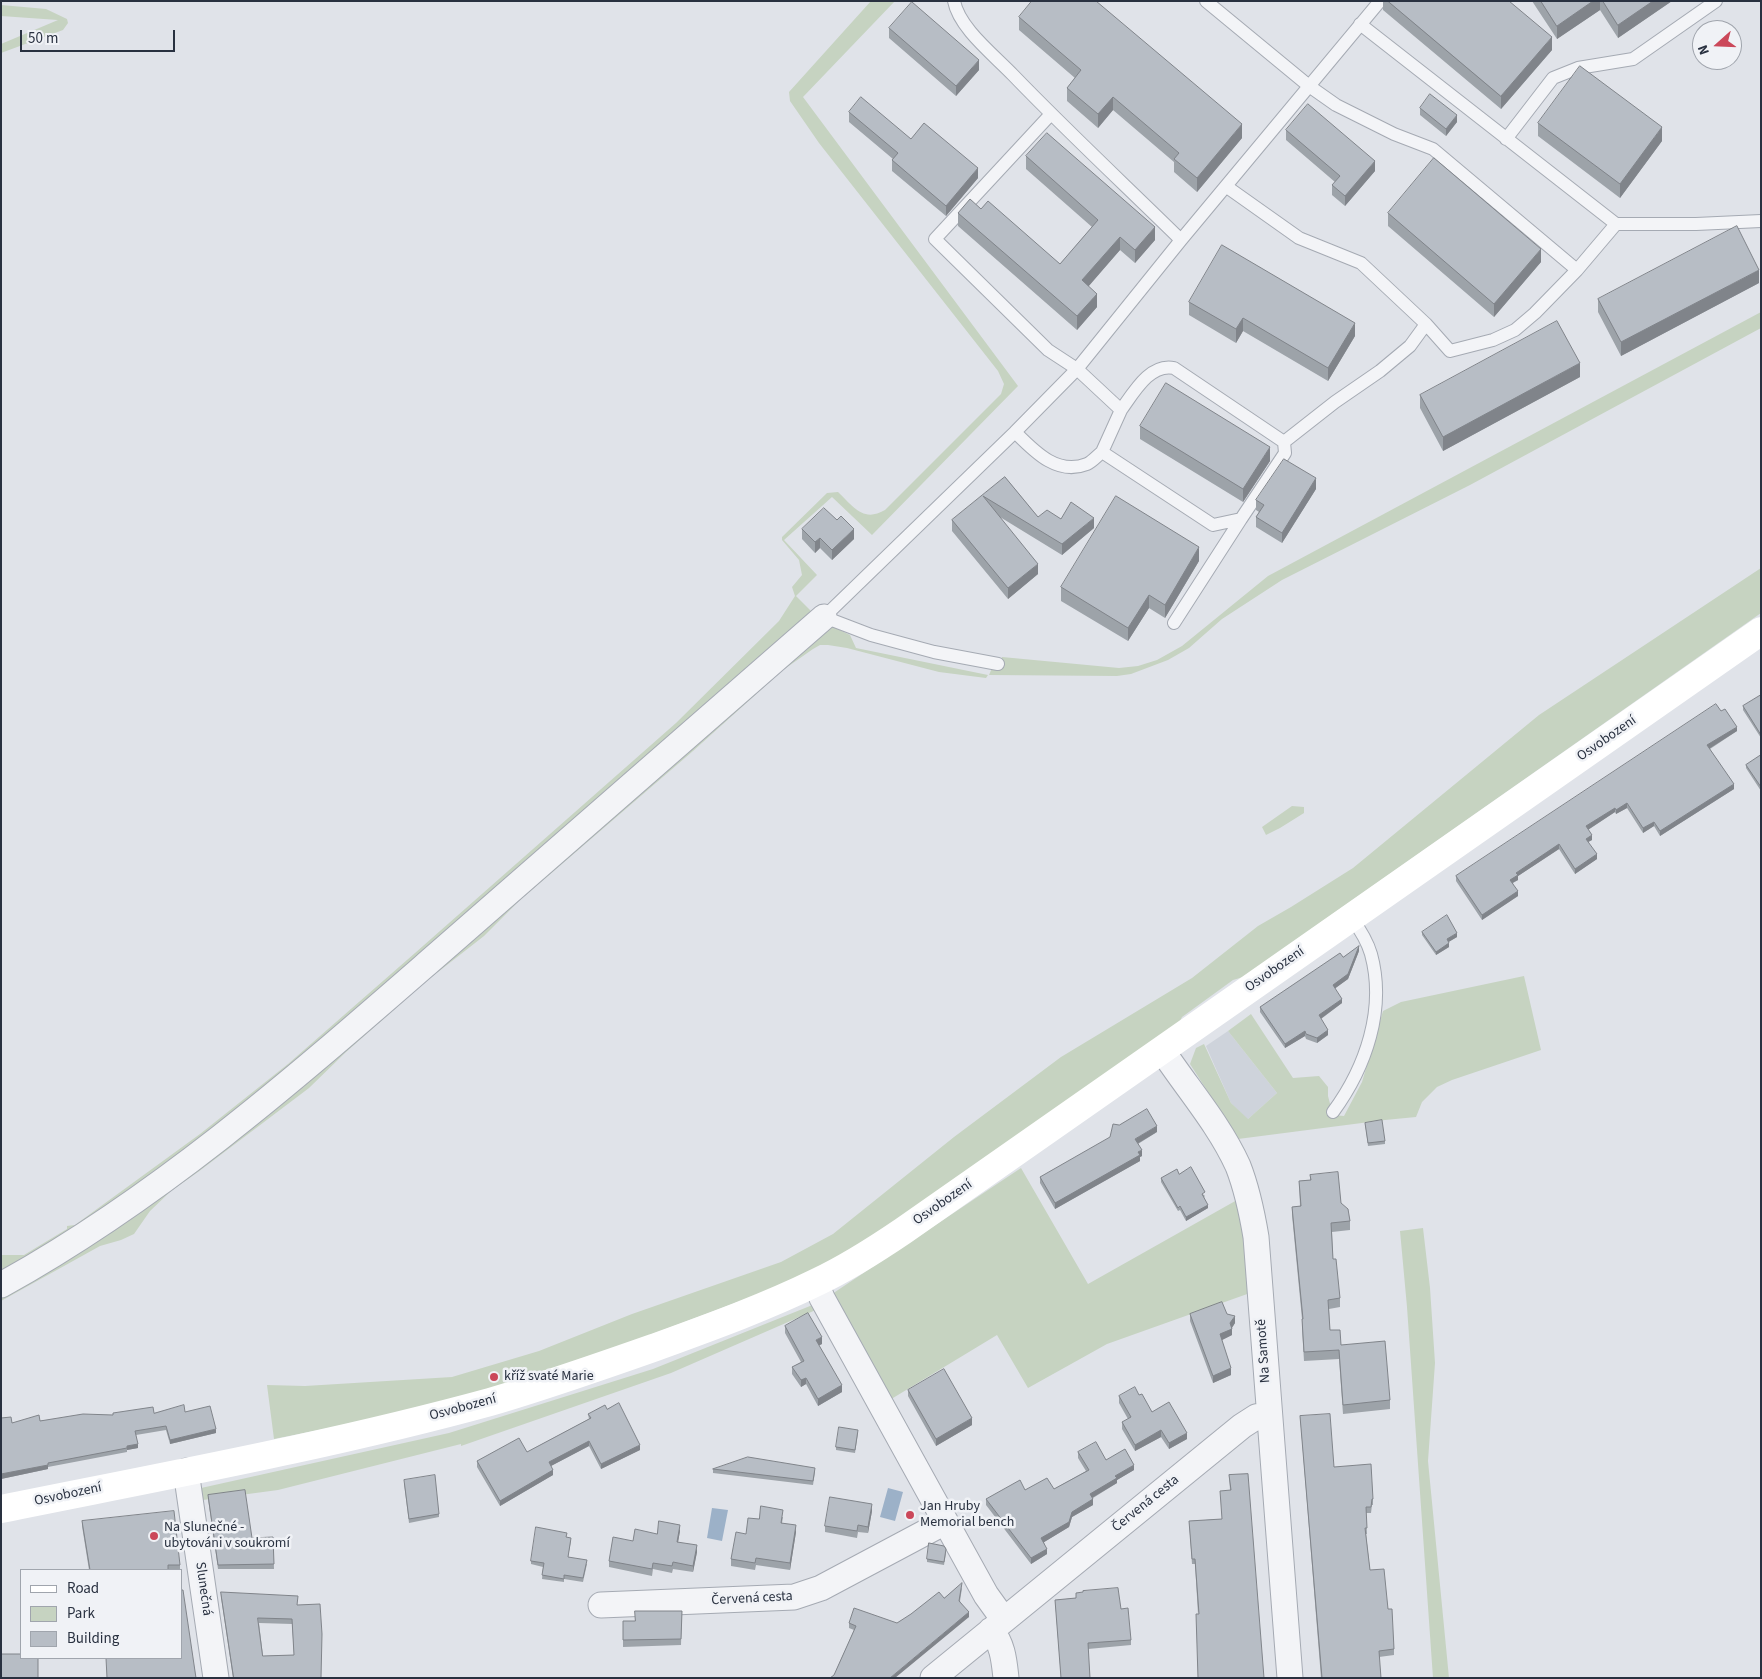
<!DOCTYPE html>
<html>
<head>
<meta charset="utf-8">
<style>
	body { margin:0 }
	#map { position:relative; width:1762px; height:1679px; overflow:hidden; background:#e0e3e9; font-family:"Source Sans 3",sans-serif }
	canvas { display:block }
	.frame { position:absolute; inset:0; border:2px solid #293140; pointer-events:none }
	.legend { position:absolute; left:20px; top:1569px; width:162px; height:90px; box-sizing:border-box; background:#f0f2f6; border:1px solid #a0a5ad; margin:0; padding:6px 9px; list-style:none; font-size:15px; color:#293140 }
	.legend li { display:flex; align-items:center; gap:10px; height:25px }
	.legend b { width:25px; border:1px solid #a0a5ad }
	.north { position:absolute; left:1692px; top:20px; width:50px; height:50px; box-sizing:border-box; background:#f0f2f6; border:1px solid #a0a5ad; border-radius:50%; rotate:250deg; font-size:14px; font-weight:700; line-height:20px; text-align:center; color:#293140 }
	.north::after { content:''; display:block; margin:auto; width:18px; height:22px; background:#cb485a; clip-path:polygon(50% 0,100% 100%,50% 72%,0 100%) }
	.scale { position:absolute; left:20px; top:30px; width:155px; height:22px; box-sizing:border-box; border:2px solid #293140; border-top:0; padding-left:6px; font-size:15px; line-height:18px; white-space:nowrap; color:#293140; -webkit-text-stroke:4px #f0f2f6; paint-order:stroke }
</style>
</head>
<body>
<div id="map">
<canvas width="1762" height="1679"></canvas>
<div class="frame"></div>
<ul class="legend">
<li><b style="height:6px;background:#fff"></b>Road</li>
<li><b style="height:14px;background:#c6d3c1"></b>Park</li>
<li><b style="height:14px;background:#b7bdc5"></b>Building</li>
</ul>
<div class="north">N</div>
<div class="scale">50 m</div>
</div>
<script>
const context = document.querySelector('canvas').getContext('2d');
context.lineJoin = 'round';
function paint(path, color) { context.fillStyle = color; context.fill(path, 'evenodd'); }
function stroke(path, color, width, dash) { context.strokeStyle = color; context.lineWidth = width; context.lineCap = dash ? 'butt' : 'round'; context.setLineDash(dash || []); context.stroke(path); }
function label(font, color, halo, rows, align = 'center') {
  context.font = font + ' "Source Sans 3",sans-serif'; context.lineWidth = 5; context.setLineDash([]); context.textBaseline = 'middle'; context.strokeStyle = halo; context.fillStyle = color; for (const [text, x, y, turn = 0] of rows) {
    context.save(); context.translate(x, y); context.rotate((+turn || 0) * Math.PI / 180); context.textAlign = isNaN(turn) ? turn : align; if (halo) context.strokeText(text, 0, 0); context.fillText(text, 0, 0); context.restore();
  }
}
const built = new Path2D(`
	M1228,1031L1277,1093L1247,1120L1231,1103L1206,1046Z`);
const green = new Path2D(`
	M871,1H895L803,97L1018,386L872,535L832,497L784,540L817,575L796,596L821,621L850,635L856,648L988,675L986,678L939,672L847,648L828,645H820L813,649L783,670L693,751L519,901L484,936L429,979L346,1052L309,1088L198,1172L171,1191L150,1211L134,1234L121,1240L100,1246L1,1301V1255H24L67,1229V1226L75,1225L200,1134L288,1064L415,953L676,723L779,621L795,596L792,587L802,575L799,560L782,540V537L827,493L838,492C853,506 863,523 885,510L1001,394L1004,384L998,371L819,143L790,101L789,92Z
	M1,5L46,9L67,19L68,23L63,30L1,53V44L58,20L1,16Z
	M1761,312V328L1470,485L1282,580L1222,619L1189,648L1168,660L1131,674L1117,676L989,675L992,668L999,669L1002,657L1119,668L1138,666L1157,660L1182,646L1268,576Z
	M1761,568V613L1243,977L1233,980L1182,1017L1177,1027L858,1246L783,1285L554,1371L473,1394L359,1422L274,1439L267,1385L305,1386L452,1377L539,1351L632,1314L781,1262L833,1234L954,1137L1061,1057L1192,978L1258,926L1291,907L1353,868L1539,715Z
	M1292,806L1304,807V813L1280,828L1266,835L1262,827Z
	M1524,976L1541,1050L1452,1080L1437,1087L1422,1102L1416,1117L1385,1120L1238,1139L1190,1064L1196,1048L1204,1044L1231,1103L1248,1119L1277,1093L1228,1031L1251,1014L1293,1078L1319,1076L1328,1087V1096L1333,1115L1344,1116L1362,1082L1383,1011L1401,1002Z
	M1021,1168L1088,1284L1237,1200L1245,1245L1250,1293L1107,1344L1028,1388L997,1335L888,1401L832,1294Z
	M1423,1228L1430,1288L1435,1363L1428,1461L1449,1678H1433L1407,1307L1400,1231Z
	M815,1304L818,1309L671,1373L461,1446V1444L278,1490L203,1500L201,1488L449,1433L653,1369Z`);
const water = new Path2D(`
	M888,1488L903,1492L895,1521L880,1517Z
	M712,1508L728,1510L722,1541L707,1538Z`);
const lane = new Path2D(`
	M954,1C959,28 994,55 1013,75C1067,131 1125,185 1181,240
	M1206,1L1309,86L1336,105L1394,134L1433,149L1577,270
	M1051,114L935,239L1048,350L1077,369L1121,410L1102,452
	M1506,139L1553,78L1578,68L1633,59L1716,1
	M1227,187L1299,238L1361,263L1426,324L1450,351L1493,340L1515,330L1535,313L1577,270L1616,224L1360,24
	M1616,224H1696L1761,221
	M1015,432C1034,451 1057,476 1087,464C1092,462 1098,455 1102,452L1213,525L1241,519L1285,453L1284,442L1174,368C1150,363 1134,392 1121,410
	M1284,442L1335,402L1380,371L1410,346L1426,324
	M1174,623L1241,519
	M998,664L934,652L871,635L824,617L1015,432L1077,369L1181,240L1380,1
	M1333,1112C1366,1067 1386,1009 1371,954C1367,940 1359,928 1351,917`);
const street = new Path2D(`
	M1162,1050C1187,1088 1219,1124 1238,1166C1247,1189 1252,1213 1256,1237L1290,1678
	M816,1283L822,1298L986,1595L1004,1620
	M1,1285C162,1196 300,1074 438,954C566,841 695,729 824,617
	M186,1471L216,1678
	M601,1605L794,1597L821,1588L945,1522
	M991,1630C1003,1645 1004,1660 1006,1678
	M933,1678L1242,1426L1256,1417L1269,1414`);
const secondary = new Path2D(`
	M1,1509C164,1476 329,1446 490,1402C545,1386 599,1367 653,1348C708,1328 764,1308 817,1282C847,1268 875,1250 903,1231L1761,631`);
const wall = new Path2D(`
	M1383,1H1509L1552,50L1501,109L1383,10Z
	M1532,1H1672L1618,38L1600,10L1557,39Z
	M1019,17L1242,138L1197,192L1174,172V162L1113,110L1098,128L1067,101V88L1075,78L1019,30Z
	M889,28L979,70L956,96L889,38Z
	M1420,108L1457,122L1446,136L1420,115Z
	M849,112L911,139L978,178L946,216L892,171V160L893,159L849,122Z
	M1538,123L1662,141L1620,198L1538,136Z
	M1286,130L1375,171L1345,206L1332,195V185L1335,182L1286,140Z
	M1026,156L1155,240L1135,263L1120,250L1088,286L1097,307L1077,330L958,226V213L981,209L1060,264L1092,227L1026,169Z
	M1388,213L1541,262L1494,317L1388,226Z
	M1759,283L1621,356L1598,312V299Z
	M1189,302L1355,336L1328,381L1243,331L1236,343L1189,315Z
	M1580,377L1443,451L1420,408V395Z
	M1140,426L1270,461L1243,502L1140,439Z
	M1005,477L1038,517L1061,519L1094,528L1062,555L1000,517L1038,574L1008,599L952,531V520Z
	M1316,489L1282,543L1256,527V517L1259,512L1256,510V500Z
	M802,529L854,539L832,560L820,548L815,553L802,539Z
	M1199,561L1165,618L1149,608L1128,641L1061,601V587Z
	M1761,695V738L1743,710V706Z
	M1721,711L1737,731L1710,749L1734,789L1660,836L1654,826L1643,833L1627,808L1616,814L1615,812L1588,830L1592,840L1588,842L1597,859L1575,874L1559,849L1518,876V880L1513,883L1518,896L1482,920L1456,881V876Z
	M1761,755V791L1746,768V765Z
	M1422,932L1457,937L1448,942L1449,947L1436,955L1422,935Z
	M1359,951L1348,979L1335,988L1342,1003L1321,1019L1328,1035L1317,1043L1306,1039L1305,1036L1285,1048L1260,1012V1007L1343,957Z
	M1365,1123L1385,1141V1144L1368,1146Z
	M1157,1132L1138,1144L1142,1156L1140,1157V1161L1055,1209L1040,1183V1177Z
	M1179,1174L1205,1196L1204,1197L1208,1208L1186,1221L1180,1210L1178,1211L1161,1182V1178Z
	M1310,1175L1341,1203L1350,1221V1230L1332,1232L1333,1259L1340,1298V1307L1329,1309L1330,1330L1341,1345L1390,1400V1409L1343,1414L1339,1359L1304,1361L1302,1328V1319L1292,1215V1207L1300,1206L1299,1181L1310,1180Z
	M1190,1314H1227L1235,1323L1232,1328V1335L1222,1340L1231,1375L1213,1383L1190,1321Z
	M785,1326L822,1344L819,1345L842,1392L818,1406L806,1384L801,1387L792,1374V1367L801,1362L785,1333Z
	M908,1390L972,1425L936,1446L908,1396Z
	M1139,1395L1152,1412L1187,1439L1169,1449L1161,1437L1135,1451L1122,1429V1422L1128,1419L1119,1403V1396Z
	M607,1409L640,1450L601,1469L589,1446L551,1466L553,1475L500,1506L477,1467V1461L527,1452L589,1419L588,1414Z
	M185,1412L216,1433L170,1444L166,1430L136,1435L138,1448L127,1450V1452L48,1467V1469L1,1479V1418L12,1423L113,1415L154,1413Z
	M1300,1416L1334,1467L1373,1499V1505H1372L1371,1513H1366L1367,1534H1366L1370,1570L1388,1609L1394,1649V1655L1379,1657L1381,1678H1321Z
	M858,1433L855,1453L836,1450V1447Z
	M1078,1452L1106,1460L1134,1470L1117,1480V1483L1093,1498V1505L1072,1517L1069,1527L1044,1542L1047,1554L1031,1564L986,1505V1499L1054,1489L1086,1471L1078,1458Z
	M713,1469L815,1472L813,1485L713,1473Z
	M1248,1474L1198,1614L1195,1564H1192L1189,1521L1222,1519L1230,1490L1229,1475Z
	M404,1483L439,1514V1517L409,1523Z
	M208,1495L252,1538L273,1537L274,1569H218L208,1499Z
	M872,1511L868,1533L858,1532L857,1538L825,1532V1526Z
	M783,1517L782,1523L796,1532L790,1570L756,1565L755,1570L731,1566V1559L746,1534L759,1519Z
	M82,1521L180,1565V1570H89L82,1526Z
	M680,1531L678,1542L697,1552L693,1572L673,1569L672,1573L653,1569L652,1576L609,1567V1561L633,1541Z
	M567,1537L571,1541L568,1557L587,1564L583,1582L564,1579V1582L542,1579L543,1567L531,1564V1561Z
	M946,1553L944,1565L927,1562V1559Z
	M962,1588L960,1601L969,1617L834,1675L854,1630L849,1628V1623H897Z
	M221,1592L297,1605L321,1678H233L221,1597ZM259,1623L292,1624L294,1655L263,1656Z
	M1076,1593L1121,1609L1131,1640V1645L1088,1649L1090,1678H1061L1055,1600L1076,1598Z
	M682,1611L681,1645L623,1647V1621H635Z`);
const shadedWall = new Path2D(`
	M1593,1H1600V10L1557,39V26Z
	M1653,1H1672L1618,38V25Z
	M1552,37V50L1501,109V96Z
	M979,60V70L956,96V86Z
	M1113,97V110L1098,128V114Z
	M1457,115V122L1446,136V129Z
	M1242,124V138L1197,192V178Z
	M1662,127V141L1620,198V184Z
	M1375,161V171L1345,206V196Z
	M978,168V178L946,216V206Z
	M1155,227V240L1135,263V250Z
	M1120,237V250L1082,294V280Z
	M1541,249V262L1494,317V304Z
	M1759,270V283L1621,356V342Z
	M1097,294V307L1077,330V316Z
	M1243,318V331L1236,343V329Z
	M1355,323V336L1328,381V368Z
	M1580,363V377L1443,451V437Z
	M1270,447V461L1243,502V489Z
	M1316,478V489L1282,543V533Z
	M1094,518V528L1062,555V544Z
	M854,529V539L832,560V550Z
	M820,538V548L815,553V542Z
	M1199,547V561L1165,618V605Z
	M1038,564V574L1008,599V588Z
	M1149,595V608L1128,641V628Z
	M1737,727V731L1707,750V745Z
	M1734,784V789L1660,836V831Z
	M1627,803V808L1616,814V810Z
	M1615,808V812L1586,831V826Z
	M1654,822V826L1643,833V828Z
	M1592,835V840L1586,843V839Z
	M1559,844V849L1518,876V880L1510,884V880L1516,873Z
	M1597,854V859L1575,874V869Z
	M1518,891V896L1482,920V915Z
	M1457,933V937L1447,943V939Z
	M1449,943V947L1436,955V952Z
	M1359,946V951L1348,979L1333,990V985Z
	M1342,999V1003L1319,1020V1015Z
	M1328,1030V1035L1317,1043V1038Z
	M1305,1031V1036L1285,1048V1044Z
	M1157,1126V1132L1135,1145V1139Z
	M1142,1150V1156L1140,1157V1161L1055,1209V1203Z
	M1208,1205V1208L1186,1221V1217Z
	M1235,1316V1323L1231,1329H1232V1335L1220,1341V1334L1230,1323Z
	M822,1337V1344L816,1347V1340Z
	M1231,1368V1375L1213,1383V1376Z
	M806,1378V1384L801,1387V1380Z
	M842,1385V1392L818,1406V1399Z
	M972,1418V1425L936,1446V1439Z
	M216,1429V1433L170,1444V1440Z
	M1161,1430V1437L1135,1451V1445Z
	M1187,1433V1439L1169,1449V1443Z
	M589,1441V1446L549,1467V1462Z
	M138,1444V1448L127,1450V1446Z
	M640,1445V1450L601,1469V1464Z
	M48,1465V1469L1,1479V1474Z
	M1134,1465V1470L1117,1480V1483L1090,1499V1494L1115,1476Z
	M553,1470V1475L500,1506V1501Z
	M1093,1499V1505L1072,1517L1069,1527L1041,1544V1538L1072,1512Z
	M872,1504V1511L868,1533V1527Z
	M680,1525V1531L677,1548V1542Z
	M796,1525V1532L790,1570V1563Z
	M697,1545V1552L693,1572V1566Z
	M1047,1549V1554L1031,1564V1558Z
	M969,1612V1617L895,1678H890Z`);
const building = new Path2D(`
	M1032,1H1096L1242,124L1197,178L1174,159L1179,153L1113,97L1098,114L1067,88L1081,70L1019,17Z
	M1388,1H1509L1552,37L1501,96Z
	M1541,1H1593L1557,26Z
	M1603,1H1653L1618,25Z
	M912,2L979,60L956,86L889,28Z
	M1580,66L1662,127L1620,184L1538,123Z
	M1430,94L1457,115L1446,129L1420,108Z
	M861,97L911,139L924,123L978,168L946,206L892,160L898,153L849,112Z
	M1308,104L1375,161L1345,196L1332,185L1340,176L1286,130Z
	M1047,133L1155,227L1135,250L1120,237L1082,280L1097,294L1077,316L958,213L970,199L981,209L988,201L1060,264L1098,220L1026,156Z
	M1434,158L1541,249L1494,304L1388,213Z
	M1737,226L1759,270L1621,342L1598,299Z
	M1222,245L1355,323L1328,368L1243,318L1236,329L1189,302Z
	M1557,321L1580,363L1443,437L1420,395Z
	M1166,383L1270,447L1243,489L1140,426Z
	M1284,459L1316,478L1282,533L1256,517L1264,505L1256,500Z
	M1005,477L1038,517L1047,510L1061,519L1071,502L1094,518L1062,544L983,496L1038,564L1008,588L952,520Z
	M1116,496L1199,547L1165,605L1149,595L1128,628L1061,587Z
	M824,508L837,520L841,516L854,529L832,550L820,538L815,542L802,529Z
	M1761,695V735L1743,706Z
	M1716,704L1721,711L1725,709L1737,727L1707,745L1734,784L1660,831L1654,822L1643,828L1627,803L1616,810L1615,808L1586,826L1592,835L1586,839L1597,854L1575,869L1559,844L1516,873L1518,875L1510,880L1518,891L1482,915L1456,876Z
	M1761,755V787L1746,765Z
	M1447,915L1457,933L1447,939L1449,943L1436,952L1422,932Z
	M1359,946L1348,974L1333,985L1342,999L1319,1015L1328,1030L1317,1038L1306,1034L1305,1031L1285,1044L1260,1007L1340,953L1343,957Z
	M1147,1109L1157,1126L1135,1139L1142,1150L1138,1152L1140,1155L1055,1203L1040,1177L1110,1137L1113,1124L1119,1125Z
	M1382,1120L1385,1141L1368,1143L1365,1123Z
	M1191,1167L1205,1192L1202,1194L1208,1205L1186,1217L1180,1206L1178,1208L1161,1178L1177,1169L1179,1174Z
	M1338,1172L1341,1203L1348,1209L1350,1221L1331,1223L1333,1259H1336L1340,1298L1328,1300L1330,1330H1340L1341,1345L1385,1341L1390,1400L1343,1405L1339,1350L1304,1352L1302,1319H1303L1292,1207L1301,1206L1299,1181L1311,1180L1310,1175Z
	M1222,1302L1227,1314L1235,1316L1230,1323L1232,1329L1220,1334L1231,1368L1213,1376L1190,1314Z
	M808,1313L822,1337L816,1340L842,1385L818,1399L806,1378L801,1380L792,1367L804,1361L785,1326Z
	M944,1369L972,1418L936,1439L908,1390Z
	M1135,1387L1139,1395L1142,1394L1152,1412L1169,1402L1187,1433L1169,1443L1161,1430L1135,1445L1122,1422L1131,1417L1119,1396Z
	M619,1403L640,1445L601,1464L589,1441L549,1462L553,1470L500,1501L477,1461L519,1438L527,1452L591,1418L588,1414L605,1405L607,1409Z
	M184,1405L185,1412L210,1406L216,1429L170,1440L166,1426L135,1431L138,1444L127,1446V1448L48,1463V1465L1,1474V1418L11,1417L12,1423L39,1415L40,1421L83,1414L113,1415V1413L153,1407L154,1413Z
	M1330,1414L1334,1467L1371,1464L1373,1499H1372L1371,1507H1366L1367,1528H1365L1370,1570L1384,1569L1388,1609H1392L1394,1649L1379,1651L1381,1678H1322L1300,1416Z
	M839,1427L858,1430L855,1450L836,1447Z
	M1096,1442L1106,1460L1125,1449L1134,1465L1115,1476L1117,1478L1090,1494L1093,1499L1072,1512L1069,1522L1041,1538L1047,1549L1031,1558L986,1499L1020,1480L1025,1490L1047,1478L1054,1489L1089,1470L1078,1452Z
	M748,1457L815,1468L813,1481L713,1469Z
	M1248,1474L1264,1678H1198L1196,1614H1199L1195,1559H1192L1189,1521L1222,1519L1220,1491L1231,1490L1229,1475Z
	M435,1475L439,1514L409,1519L404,1480Z
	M245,1490L252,1538L273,1537L274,1564L218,1565L208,1495Z
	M830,1497L872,1504L868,1527L858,1525L857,1531L825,1526Z
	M761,1506L783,1510L781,1523L796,1525L790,1563L756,1558L755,1563L731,1559L736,1532L746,1534L748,1518L759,1519Z
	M174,1511L180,1565H168V1570H90L82,1521Z
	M659,1521L680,1525L677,1542L697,1545L693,1566L673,1562L672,1566L653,1563L652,1569L609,1561L613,1537L633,1541L635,1529L657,1534Z
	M536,1527L567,1533L566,1537L571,1538L568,1557L587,1560L583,1578L564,1575V1579L542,1575L544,1563L531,1561Z
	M929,1543L944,1546L946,1549L944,1562L927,1559Z
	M962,1583L959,1601L969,1612L890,1678H830L834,1675L856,1626L849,1623L854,1608L897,1623L911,1614L939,1592L944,1598Z
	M1118,1588L1121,1609L1128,1608L1131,1640L1088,1643L1090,1678H1061L1055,1600L1076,1598V1593L1083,1592V1591Z
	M181,1590H183L196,1678H107L106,1658H181Z
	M221,1592L298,1596L297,1605L320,1604L322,1634L321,1678H234ZM258,1618L292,1619L294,1655L263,1656Z
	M635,1611H682L681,1639L623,1640V1621H635Z
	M1,1654H21V1658H38V1678H1Z`);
const markers = [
	[494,1377,5,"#cb485a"],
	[910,1515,5,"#cb485a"],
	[154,1536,5,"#cb485a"]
];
const streetNames = [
	["Osvobození",1607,739,-35],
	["Osvobození",1275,970,-35],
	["Osvobození",943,1203,-35],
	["Na Samotě",1264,1351,-94],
	["Osvobození",463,1408,-15],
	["Osvobození",68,1495,-12],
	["Červená cesta",1146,1504,-39],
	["Slunečná",203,1589,82],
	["Červená cesta",752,1599,-3]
];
const poiNames = [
	["kříž svaté Marie",504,1377],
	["Jan Hruby",920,1507],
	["Memorial bench",920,1523],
	["Na Slunečné -",164,1528],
	["ubytováni v soukromí",164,1544]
];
paint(built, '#ced3db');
paint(green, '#c6d3c1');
paint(water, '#9cb1c8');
stroke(lane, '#a5aab3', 14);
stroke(street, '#a5aab3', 27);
stroke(lane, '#f3f4f7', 12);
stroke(street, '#f3f4f7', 25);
stroke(secondary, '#fff', 28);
paint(wall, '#9da3a9');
paint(shadedWall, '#80848a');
paint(building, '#b7bdc5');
stroke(building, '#80848a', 1);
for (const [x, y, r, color] of markers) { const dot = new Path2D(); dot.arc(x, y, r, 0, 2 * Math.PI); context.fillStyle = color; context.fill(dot); stroke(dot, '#f0f2f6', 2); }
label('14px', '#293140', '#f0f2f6', streetNames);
label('14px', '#293140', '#f0f2f6', poiNames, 'left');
</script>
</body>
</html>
